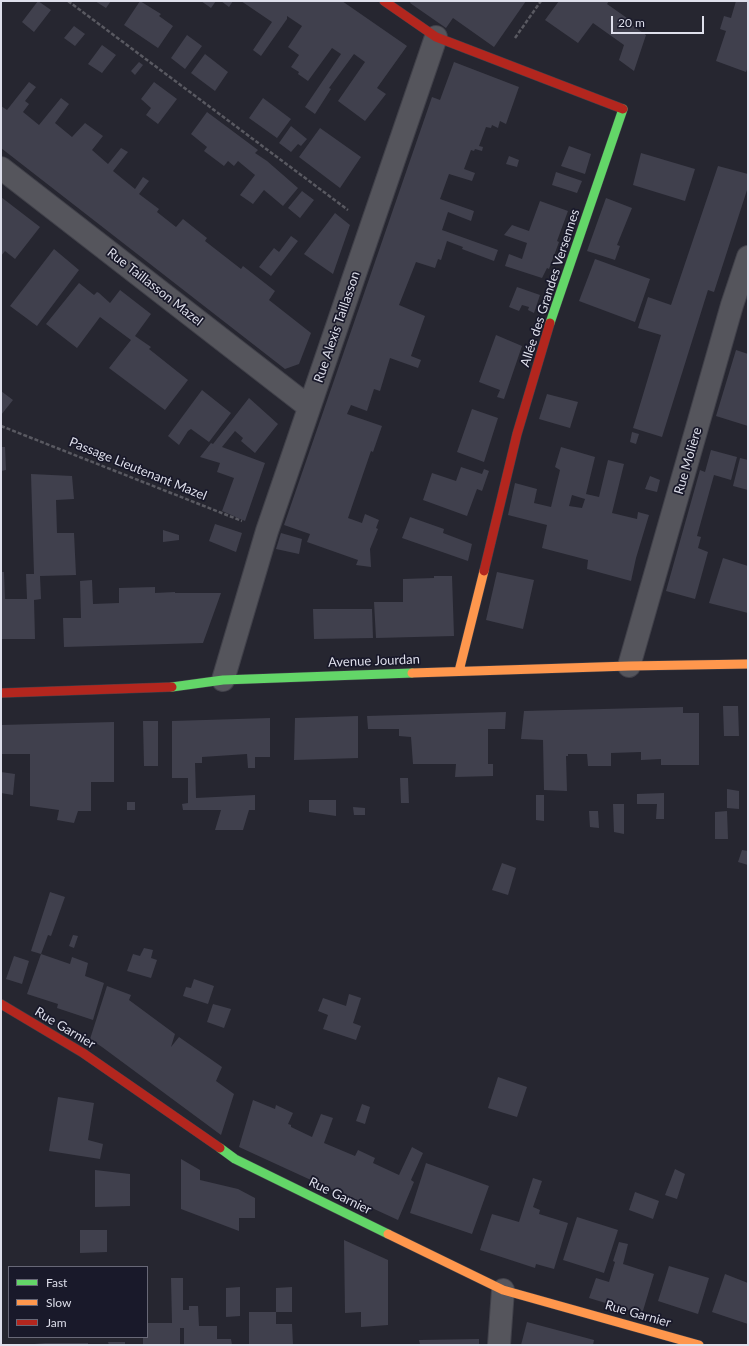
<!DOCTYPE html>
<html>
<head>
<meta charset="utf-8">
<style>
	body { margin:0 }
	#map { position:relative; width:749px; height:1346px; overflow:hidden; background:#262630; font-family:Lato,sans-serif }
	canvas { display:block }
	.frame { position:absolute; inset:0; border:2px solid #dedfeb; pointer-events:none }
	.legend { position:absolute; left:8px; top:1266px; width:140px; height:72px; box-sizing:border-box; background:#19192a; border:1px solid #686877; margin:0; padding:5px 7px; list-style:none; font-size:12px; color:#dedfeb }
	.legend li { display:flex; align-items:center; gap:8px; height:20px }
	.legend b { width:20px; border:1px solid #686877 }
	.scale { position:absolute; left:611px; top:16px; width:93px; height:18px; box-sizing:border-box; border:2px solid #dedfeb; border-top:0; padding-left:5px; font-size:12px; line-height:14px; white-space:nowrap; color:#dedfeb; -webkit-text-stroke:3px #19192a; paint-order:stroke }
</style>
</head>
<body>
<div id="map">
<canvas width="749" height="1346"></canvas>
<div class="frame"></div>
<ul class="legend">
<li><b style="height:5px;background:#63d668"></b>Fast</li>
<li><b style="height:5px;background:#ff974d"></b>Slow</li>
<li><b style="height:5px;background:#b3261e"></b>Jam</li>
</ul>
<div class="scale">20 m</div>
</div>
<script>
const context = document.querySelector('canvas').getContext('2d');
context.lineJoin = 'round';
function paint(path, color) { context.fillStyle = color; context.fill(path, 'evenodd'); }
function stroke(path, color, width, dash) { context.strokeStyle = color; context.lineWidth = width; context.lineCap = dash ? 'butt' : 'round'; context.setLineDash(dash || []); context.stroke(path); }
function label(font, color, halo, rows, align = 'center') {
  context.font = font + ' Lato,sans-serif'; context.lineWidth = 3.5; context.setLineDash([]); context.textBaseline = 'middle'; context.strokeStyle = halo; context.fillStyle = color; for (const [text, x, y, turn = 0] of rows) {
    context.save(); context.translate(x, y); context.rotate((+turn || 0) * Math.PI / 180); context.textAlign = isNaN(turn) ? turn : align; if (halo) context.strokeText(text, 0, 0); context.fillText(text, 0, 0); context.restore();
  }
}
const building = new Path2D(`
	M38,1L51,10L34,32L22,22Z
	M95,1H111L106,8Z
	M140,1L161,14L159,16L173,26L158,48L124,25Z
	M201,1H216L211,8Z
	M221,1H233L229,7Z
	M241,1H342L407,46L377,88L386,94L365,121L338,101L365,62L354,54L329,88L331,89L315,114L305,107L341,54L332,48L308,81L298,74L299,72L291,67L299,55L288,47L302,26L287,16V19L261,56L253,50L272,22Z
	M411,1H526L494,47L453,18L446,28L410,3Z
	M559,1H609L607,4L627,18L625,20L646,35L634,71L619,60L624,45L593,23L578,43L545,20Z
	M736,1H748V67L746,72L716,61L726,31L720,29L724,16L731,18Z
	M74,26L85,34L75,46L64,38Z
	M187,35L202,46L185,69L171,58Z
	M102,45L116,55L102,73L88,64Z
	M205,54L228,72L215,91L191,73Z
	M139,62L143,65L135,75L131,71Z
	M454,62L519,87L506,124L500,121L498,128L492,125L491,128L486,127L479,146L483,147L482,151L475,149L474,151L471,150L464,169L475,173L472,181L449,174L440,199L474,211L471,221L448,212L442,230L498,250L494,261L462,249L463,247L447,241L441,260L438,259L435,268L416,262L399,305L425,316L411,356L421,360L418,368L390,358L380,391L374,389L367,411L351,405L347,414L382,426L373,452L371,451L348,518L362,523L365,514L379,520L376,528L378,529L370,549L371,567L356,565L358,560L307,542L310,534L284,525L432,97L440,100Z
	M29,82L36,87L25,101L29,104L23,112L39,125L61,98L69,104L55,123L72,137L85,123L103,136L92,150L108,164L121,148L128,152L113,171L135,189L143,177L149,181L139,194L159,209L157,212L176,227L183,219L207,238L205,241L241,269L243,266L275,291L269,300L311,333L299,364L285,369L1,148V106L7,110Z
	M154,82L177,99L158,124L146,115L151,108L141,99Z
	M263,98L291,119L277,138L249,118Z
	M207,112L258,150L255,153L267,161L298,188L283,206L264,190L253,204L240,195L255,175L238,161L234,166L228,161L224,166L204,151L207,147L191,134Z
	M291,126L307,139L301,146L298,144L291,152L279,143Z
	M320,128L361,157L340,188L299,157Z
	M569,146L591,154L585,174L561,166Z
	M641,153L695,169L685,201L633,185Z
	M509,156L519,160L517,167L506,164Z
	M718,166L748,174V187L714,292L708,290L662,437L633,428L661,335L638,328L648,297L671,305Z
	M556,172L582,181L577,193L552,185Z
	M302,191L314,200L300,218L288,208Z
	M1,197L40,227L15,259L5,251L1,256Z
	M606,198L632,208L617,245L620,246L615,260L587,251Z
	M540,201L568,211L557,241L559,242L549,269L547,268L542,278L505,266L509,254L522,259L527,243L504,235L512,225L529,231Z
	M335,213L350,225L333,274L304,254Z
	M291,236L298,241L271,276L259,267L274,248L279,252Z
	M54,249L79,270L37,326L10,306Z
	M595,259L650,279L635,322L579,301Z
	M79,283L94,295L97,292L99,293L110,303L120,290L151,314L135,336L151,347L149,349L188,380L165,410L109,368L131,340L100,317L77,348L46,324Z
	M517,287L540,295L534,313L528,310L529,307L522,305L519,311L509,307Z
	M496,335L522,346L504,399L497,397L500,390L479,382Z
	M736,350L748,354V426L716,416Z
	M202,390L231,413L209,442L191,429L188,431L179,445L168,436Z
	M1,391L13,400L1,415Z
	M547,394L578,402L570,428L539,419Z
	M249,398L278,424L255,453L241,441L243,438L235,431L222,447L265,463L245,521L222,511L234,478L217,472L220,463L200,457L211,443L213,444Z
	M472,409L498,418L484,462L457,452Z
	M632,432L639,434L636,444L630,442Z
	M1,447H5L6,470L1,471Z
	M561,447L595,457L586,494L599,497L608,460L624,464L612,513L637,519L638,512L649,515L636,558L631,581L587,569L588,560L542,548L547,525L508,515L515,483L537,489L534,503L551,507L560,470L555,467ZM572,495L585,499L582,508L569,506Z
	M711,450L737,457L731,480L714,475L697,536L701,537L698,548L708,552L695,599L666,591L700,470L705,472Z
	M740,458L748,460V490L733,486Z
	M461,467L482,474L484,469L489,471L482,491L477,489L467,516L423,500L432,473L456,481Z
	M31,474L72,476L74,499L56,500L57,533H74L76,575L40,576L41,599L34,600L35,639H1V572H4L5,599H27L26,574H34Z
	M650,476L660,480L657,492L645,489Z
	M410,517L444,529L443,533L472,544L468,561L402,538Z
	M215,524L242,533L236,552L209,541Z
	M163,530L179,535V540L163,542Z
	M281,533L302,539L299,554L276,549Z
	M723,558L748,566V613L709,603Z
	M497,572L534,580L523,629L486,620Z
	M434,576H452L454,636L376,638L374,602H403V579L434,578Z
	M92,580L93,604L119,603V588L155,587V593L175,592V593H221L203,643L64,647L63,618H81L80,581Z
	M313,609H372L373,638L314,639Z
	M723,706H738L739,736H724Z
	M683,707V713H699V765H661V759L641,760V752L611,753V766H588L587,754H568V756H566L567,791L544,790L543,740L521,739L524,711Z
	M506,712L505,729H488V764H493V776L455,777L456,764H413L411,737L399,736V729H368L367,716Z
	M358,716V758L294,760L295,718Z
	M270,718V757H255V768H248L247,754L202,757V763H195L196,798L255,795V810H249L243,830H215L221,810H183L182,804L188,803V778H172V721Z
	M143,721H158V766H144Z
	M114,722V782H91V811H78L74,823L57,820L59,810L30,806V754H1V725Z
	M1,772L15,774L13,795L1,793Z
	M400,778H408L409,803H401Z
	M727,789L739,791V809L727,808Z
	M664,793V819H656L657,804H637V794Z
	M536,795H544V821L536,820Z
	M309,800H336V816L309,812Z
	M127,802H135V810H127Z
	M613,804H624V834L614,832Z
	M353,807L365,808V815H354Z
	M589,811H598L599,828L590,827Z
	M727,811L728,839H715V812Z
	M742,850L748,851V865L738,862Z
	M502,863L516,868L508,895L492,890Z
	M50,892L65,897L51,936L48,935L41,954L70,964L72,957L88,963L85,976L104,983L93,1020L57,1008L58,1004L27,994L41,954L31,951Z
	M73,935L78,936L74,948L69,946Z
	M144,948L153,950L151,958L157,960L151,978L127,971L133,954L140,956Z
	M14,956L29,961L22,984L6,979Z
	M194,979L214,986L208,1004L183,996L186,987L191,988Z
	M107,986L131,995L129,1000L175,1034L171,1047L179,1037L222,1067L216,1081L234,1094L221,1135L102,1047L90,1039Z
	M349,994L361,998L353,1023L361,1026L356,1040L323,1029L328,1015L318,1011L323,998L346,1006Z
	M213,1004L231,1009L224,1028L207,1022Z
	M498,1077L527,1087L517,1117L488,1108Z
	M58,1097L94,1103L88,1140L103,1144L100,1159L49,1151Z
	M253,1100L275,1109L276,1105L293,1113L288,1124L291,1125V1127L312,1137L321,1114L333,1118L324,1143L355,1156L358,1150L375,1158L373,1163L399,1175L412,1147L423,1153L411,1180L414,1182L398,1220L239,1147Z
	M362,1104L370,1107L365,1124L356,1121Z
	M181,1159L200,1170V1180L238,1189L255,1198V1218H239V1231L181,1209Z
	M426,1163L489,1186L472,1234L410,1213Z
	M675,1169L685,1174L677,1199L665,1195Z
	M95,1170L130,1174V1206L95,1207Z
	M533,1178L542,1181L533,1207L540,1210L539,1214L568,1223L554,1269L536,1264L535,1268L480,1250L492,1214L519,1222Z
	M635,1192L659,1201L653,1219L629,1210Z
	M577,1217L618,1230L604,1273L563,1260Z
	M80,1230H107V1252L80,1253Z
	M344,1240L388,1260V1325L361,1327V1312L345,1313Z
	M619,1242L628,1244L623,1264L654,1274L642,1314L589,1298L596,1278L609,1282L615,1262L613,1261Z
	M669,1266L709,1278L698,1314L658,1301Z
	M725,1274L748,1283V1324L712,1312Z
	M171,1278H183V1310H189V1306H198L199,1326H217V1339H231L232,1345H184V1328H180V1345H143V1337H147V1323H172Z
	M240,1287V1316L226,1317V1288Z
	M292,1287V1312H276V1288Z
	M249,1312H276V1324H292L293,1345H249Z
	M527,1322L594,1340L593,1345H521Z
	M479,1339V1345H415V1344H420L419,1340Z
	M108,1342H125V1345H109Z
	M45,1343H88V1345H34V1344Z`);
const path = new Path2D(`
	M68,1L348,210
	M515,38L541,1
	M1,426L242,521`);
const street = new Path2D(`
	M1,168L309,407
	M629,666L732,305L748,257
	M223,680L267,531L436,37
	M499,1345L503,1290`);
const fast = new Path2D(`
	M550,323L623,109
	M172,687L223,680L412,673
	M220,1148L235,1159L388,1234`);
const slow = new Path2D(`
	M459,671L484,571
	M412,673L629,666L748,664
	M388,1234L503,1290L699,1345`);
const jam = new Path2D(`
	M384,1L436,37L623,109
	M484,571L517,434L550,323
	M1,693L172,687
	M1,1004L83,1053L220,1148`);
const streetNames = [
	["Rue Taillasson Mazel",155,287,38],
	["Allée des Grandes Versennes",550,288,-72],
	["Rue Alexis Taillasson",337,327,-71],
	["Rue Molière",688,461,-74],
	["Passage Lieutenant Mazel",138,469,22],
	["Avenue Jourdan",374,661,-2],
	["Rue Garnier",65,1028,31],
	["Rue Garnier",340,1196,26],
	["Rue Garnier",638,1314,16]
];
paint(building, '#40404d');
stroke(street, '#41414a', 24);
stroke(fast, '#41414a', 10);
stroke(slow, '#41414a', 10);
stroke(jam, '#41414a', 10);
stroke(path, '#595961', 2.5, [4, 2]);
stroke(street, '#55555c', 22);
stroke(fast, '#63d668', 9);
stroke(slow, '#ff974d', 9);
stroke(jam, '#b3261e', 9);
label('13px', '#dedfeb', '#19192a', streetNames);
</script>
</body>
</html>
